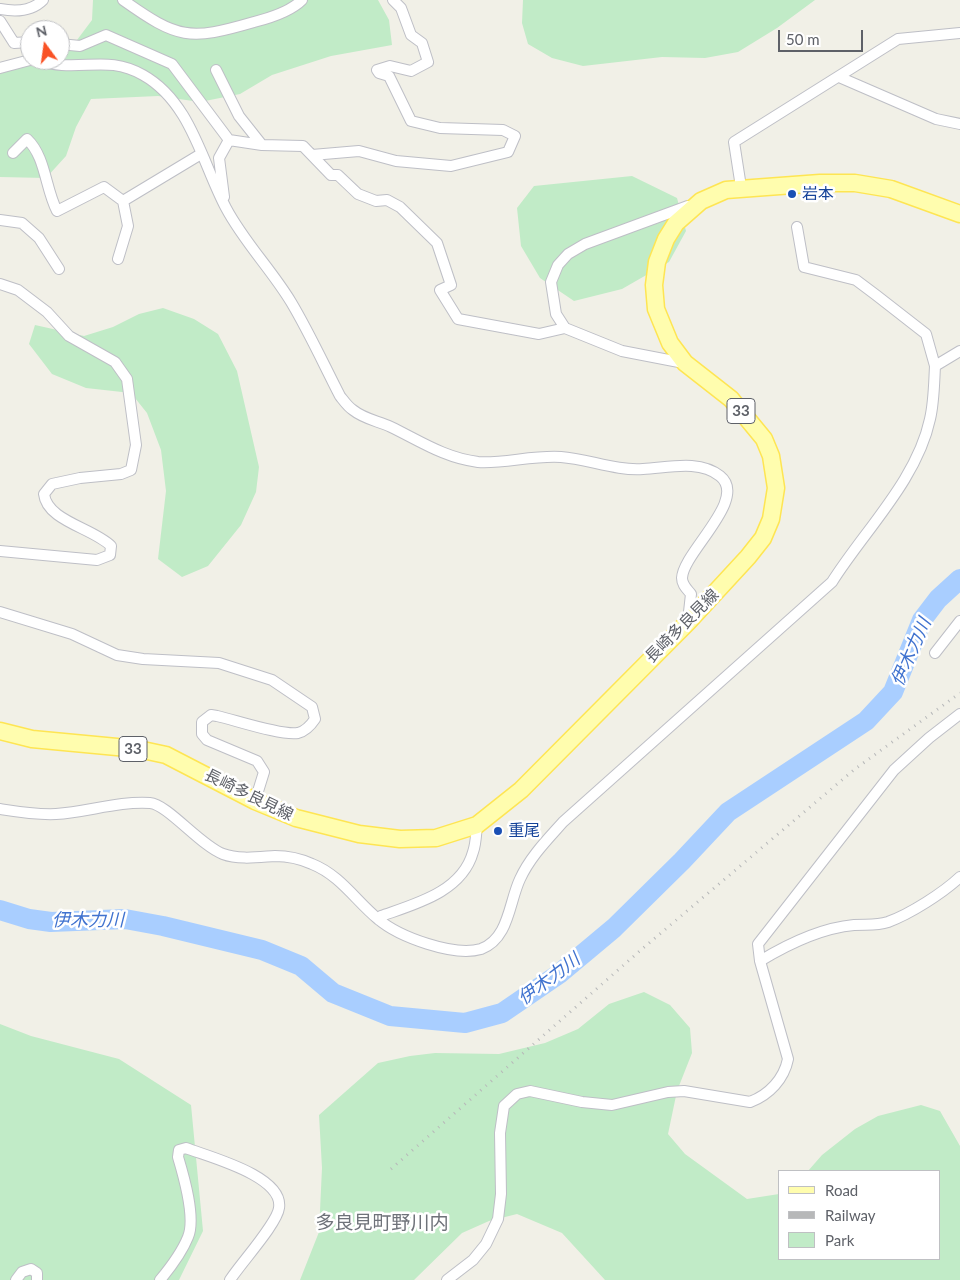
<!DOCTYPE html>
<html>
<head>
<meta charset="utf-8">
<style>
	body { margin:0 }
	#map { position:relative; width:960px; height:1280px; overflow:hidden; background:#f1f0e7; font-family:Lato,sans-serif }
	canvas { display:block }
	.legend { position:absolute; left:778px; top:1170px; width:162px; height:90px; box-sizing:border-box; background:#fff; border:1px solid #bfc0c3; margin:0; padding:6px 9px; list-style:none; font-size:15px; color:#5e6168 }
	.legend li { display:flex; align-items:center; gap:10px; height:25px }
	.legend b { width:25px; border:1px solid #bfc0c3 }
	.north { position:absolute; left:20px; top:20px; width:50px; height:50px; box-sizing:border-box; background:#fff; border:1px solid #bfc0c3; border-radius:50%; rotate:346deg; font-size:14px; font-weight:700; line-height:20px; text-align:center; color:#5e6168 }
	.north::after { content:''; display:block; margin:auto; width:18px; height:22px; background:#f95225; clip-path:polygon(50% 0,100% 100%,50% 72%,0 100%) }
	.scale { position:absolute; left:778px; top:30px; width:85px; height:22px; box-sizing:border-box; border:2px solid #5e6168; border-top:0; padding-left:6px; font-size:15px; line-height:18px; white-space:nowrap; color:#5e6168; -webkit-text-stroke:4px #fff; paint-order:stroke }
</style>
</head>
<body>
<div id="map">
<canvas width="960" height="1280"></canvas>
<ul class="legend">
<li><b style="height:6px;background:#fffdae"></b>Road</li>
<li><b style="height:6px;background:#b7b8b9"></b>Railway</li>
<li><b style="height:14px;background:#c1ebc7"></b>Park</li>
</ul>
<div class="north">N</div>
<div class="scale">50 m</div>
</div>
<script>
const context = document.querySelector('canvas').getContext('2d');
context.lineJoin = 'round';
function paint(path, color) { context.fillStyle = color; context.fill(path, 'evenodd'); }
function stroke(path, color, width, dash) { context.strokeStyle = color; context.lineWidth = width; context.lineCap = dash ? 'butt' : 'round'; context.setLineDash(dash || []); context.stroke(path); }
function label(font, color, halo, rows, align = 'center') {
  context.font = font + ' Lato,"Noto Sans JP",sans-serif'; context.lineWidth = 5; context.setLineDash([]); context.textBaseline = 'middle'; context.strokeStyle = halo; context.fillStyle = color; for (const [text, x, y, turn = 0] of rows) {
    context.save(); context.translate(x, y); context.rotate((+turn || 0) * Math.PI / 180); context.textAlign = isNaN(turn) ? turn : align; if (halo) context.strokeText(text, 0, 0); context.fillText(text, 0, 0); context.restore();
  }
}
const green = new Path2D(`
	M93,0H378L389,20L392,45L331,56L272,75L240,94L200,102L158,96L91,99L76,127L66,156L46,178L0,177V64L18,69L45,60H60V55L68,52L92,20Z
	M523,0H815L777,28L738,52L705,58L662,57L583,66L552,58L528,44L522,23Z
	M632,176L677,198L686,231L669,262L622,289L574,301L540,278L521,246L517,208L534,186Z
	M163,308L194,319L218,334L237,371L259,467L256,492L241,525L208,566L182,577L158,559L166,491L161,450L147,413L131,393L86,388L52,374L29,344L35,325L84,336L113,327L139,314Z
	M644,992L670,1005L690,1028L692,1053L677,1091L668,1134L685,1154L747,1199L779,1194V1259H939V1171H808L822,1155L855,1129L878,1116L921,1105L940,1111L960,1146V1280H605L562,1233L517,1214L489,1221L462,1233L414,1280H300L319,1232L322,1168L319,1115L378,1063L410,1056L435,1053L499,1054L545,1043L578,1029L609,1004Z
	M0,1024L31,1036L119,1059L191,1105L203,1231L179,1280H0Z`);
const river = new Path2D(`
	M0,910L29,919L51,922L125,919L163,926L262,950L301,966L333,993L390,1016L465,1023L502,1013L559,974L614,928L682,861L728,812L866,721L893,692L922,620L938,599L960,579`);
const street = new Path2D(`
	M123,0C178,39 189,41 254,22C270,18 290,12 302,0
	M0,9C15,12 32,11 43,0
	M0,21L14,43L30,42
	M60,44L80,46L106,35L172,64L229,140
	M32,60C42,62 52,64 62,65C92,67 113,58 143,75C191,102 202,163 226,208C244,242 271,269 291,302C309,332 324,365 340,396C344,401 348,407 353,410C364,419 378,421 391,427C420,441 445,458 478,462C502,464 534,455 561,457C588,459 616,471 643,469C667,468 699,459 720,476C749,499 683,552 682,578C682,585 687,589 691,594L688,621
	M0,68L30,60
	M216,70L239,116L262,145
	M839,77L936,119L960,124
	M13,153L27,139C46,157 45,188 57,211L104,187L123,201L128,226L118,259
	M312,155L359,151L396,161L451,166L508,152L515,136L503,130L440,128L411,121L389,76L379,73L377,70L390,66L411,71L428,62L422,43L411,35L401,8L393,0
	M741,187L734,142L898,39L960,33
	M224,197L219,158L229,140L262,145L303,146L331,175H338L358,194L376,201L387,200L400,207L437,243L451,285L440,290L458,319L539,334L565,328
	M123,201L201,154
	M0,220L22,223L39,238L59,269
	M797,227L804,267L856,280L876,295L926,334L935,366
	M0,284L18,290L47,312L69,336L115,362L127,379L136,445L131,470L121,474L80,478L52,484L44,494C47,521 93,528 111,546L110,555L97,560L0,551
	M684,363L622,351L565,328L556,314L551,282L558,265L568,254L585,244L688,206
	M0,612L72,634L117,655L143,659L219,663L272,680L312,707L315,719C311,725 306,731 298,733C282,736 235,720 217,716L211,715L202,722V734L207,740L257,761L264,772L255,801
	M935,653L960,621
	M0,809C19,812 37,815 56,814C88,812 118,801 150,803C167,804 201,846 223,854C239,860 259,857 275,856C287,856 301,859 312,864C340,875 356,901 378,919C399,937 454,957 481,949C509,939 509,902 520,879C530,857 547,840 563,822L832,582C864,531 917,480 930,419C934,402 934,384 935,366L960,351
	M379,920L381,916C415,904 462,892 473,852C476,844 476,834 477,825
	M760,961C788,944 821,928 854,925C866,924 876,926 888,922C910,914 943,893 960,877
	M16,1280L22,1272L31,1269L37,1273V1280
	M160,1280C170,1268 182,1252 188,1237C196,1218 184,1177 178,1157L179,1150L186,1148C209,1157 284,1176 279,1208C277,1224 240,1264 230,1280
	M447,1280L473,1260L486,1244L498,1219L501,1194L500,1133L504,1106L517,1094L530,1091L582,1102L612,1105L668,1092L684,1091L750,1102C769,1095 784,1079 788,1059L760,961L758,944L894,770L929,738L960,714`);
const primary = new Path2D(`
	M0,731L32,739L138,749L166,755L255,801L296,818L359,834L400,839L436,838L477,825L521,790L688,622L748,557L763,538L771,519L776,488L771,456L764,439L731,399L685,363L670,343L656,309L654,285L657,262L666,239L676,223L701,201L726,190L820,183H855L891,189L960,214`);
const rail = new Path2D(`
	M391,1169L642,949L855,769L960,693`);
const markers = [
	[792,194,5,"#1a4fb4"],
	[498,831,5,"#1a4fb4"]
];
const shields = [
	[741,411,28],
	[133,749,28]
];
const shieldNames = [
	["33",741,411],
	["33",133,749]
];
const transitNames = [
	["岩本",802,194],
	["重尾",508,831]
];
const streetNames = [
	["長崎多良見線",682,626,-45],
	["長崎多良見線",249,795,26]
];
const waterNames = [
	["伊木力川",911,652,-66],
	["伊木力川",88,920],
	["伊木力川",549,979,-37]
];
const quarterNames = [
	["多良見町野川内",382,1223]
];
paint(green, '#c1ebc7');
stroke(river, '#a9ceff', 20);
stroke(street, '#bebfc6', 12);
stroke(primary, '#fee553', 19);
stroke(street, '#fff', 10);
stroke(primary, '#fffdae', 16);
stroke(rail, '#b7b8b9', 3, [1, 6]);
for (const [x, y, r, color] of markers) { const dot = new Path2D(); dot.arc(x, y, r, 0, 2 * Math.PI); context.fillStyle = color; context.fill(dot); stroke(dot, '#fff', 2); }
for (const [x, y, w] of shields) { const box = new Path2D(); box.roundRect(x - w / 2, y - 12.5, w, 25, 4); context.fillStyle = '#fff'; context.fill(box); stroke(box, '#5e6168', 1); }
label('bold 15px', '#5e6168', null, shieldNames);
label('16px', '#164399', '#fff', transitNames, 'left');
label('16px', '#5e6168', '#fff', streetNames);
label('italic 18px', '#3f72cf', '#fff', waterNames);
label('19px', '#6f737a', '#fff', quarterNames);
</script>
</body>
</html>
